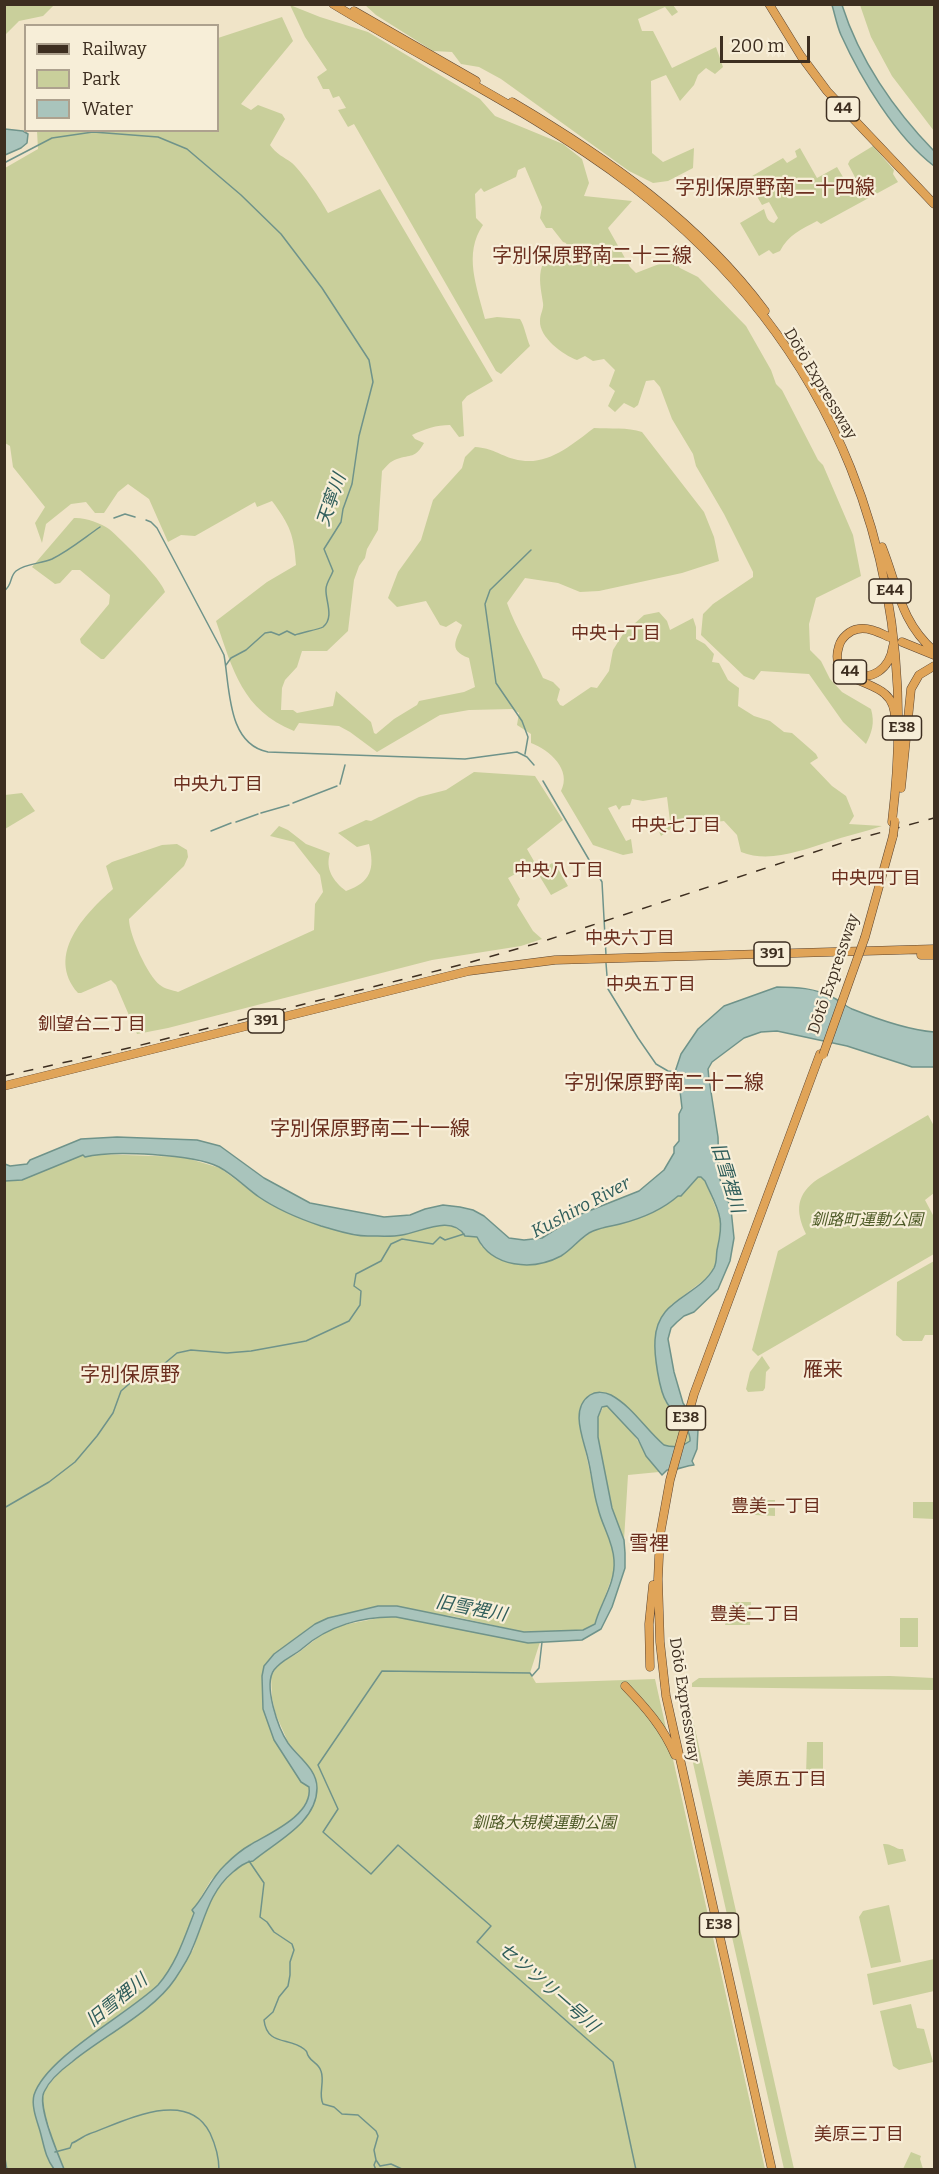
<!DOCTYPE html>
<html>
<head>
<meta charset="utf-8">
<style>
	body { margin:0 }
	#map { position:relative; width:939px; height:2174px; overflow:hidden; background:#f0e4c8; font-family:Bitter,serif }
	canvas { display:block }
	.frame { position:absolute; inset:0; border:6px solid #3d2e20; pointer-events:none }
	.legend { position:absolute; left:24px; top:24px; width:195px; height:108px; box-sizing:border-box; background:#f7eed8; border:2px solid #ada18e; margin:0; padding:8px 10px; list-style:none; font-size:18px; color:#3d2e20 }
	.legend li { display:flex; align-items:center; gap:12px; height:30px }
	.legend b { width:30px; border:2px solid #ada18e }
	.scale { position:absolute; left:720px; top:36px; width:90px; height:27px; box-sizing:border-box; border:3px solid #3d2e20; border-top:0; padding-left:8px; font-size:18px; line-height:21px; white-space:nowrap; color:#3d2e20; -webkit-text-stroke:4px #f7eed8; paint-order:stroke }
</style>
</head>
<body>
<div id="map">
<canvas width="939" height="2174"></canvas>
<div class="frame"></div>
<ul class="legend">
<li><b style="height:8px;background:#3d2e20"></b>Railway</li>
<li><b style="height:16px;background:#c9cf9b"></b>Park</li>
<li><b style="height:16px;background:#a9c4bc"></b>Water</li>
</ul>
<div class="scale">200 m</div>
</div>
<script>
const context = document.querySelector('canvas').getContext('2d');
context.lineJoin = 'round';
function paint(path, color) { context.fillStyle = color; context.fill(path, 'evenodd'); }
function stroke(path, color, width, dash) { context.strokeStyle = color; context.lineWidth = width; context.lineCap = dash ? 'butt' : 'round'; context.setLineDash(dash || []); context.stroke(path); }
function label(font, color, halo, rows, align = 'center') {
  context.font = font + ' Bitter,"Noto Sans JP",serif'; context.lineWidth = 4.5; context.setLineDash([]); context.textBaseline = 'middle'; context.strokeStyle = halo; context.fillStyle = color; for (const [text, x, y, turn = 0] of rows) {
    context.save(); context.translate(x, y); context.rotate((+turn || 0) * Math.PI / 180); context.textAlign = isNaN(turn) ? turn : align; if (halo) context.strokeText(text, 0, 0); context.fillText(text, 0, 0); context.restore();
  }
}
const green = new Path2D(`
	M5,4H54V5L43,16L19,21L5,35Z
	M290,5L320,17L368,32L480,99L495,116L563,144L582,159L589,183L584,196L632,201L608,228L630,267L636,273L672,259L680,268L698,277L746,326L771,370L776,384L782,390L818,460L823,465L853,535L861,576L816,598L809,624L810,650L821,661L830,679L842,692L871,709C875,723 872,732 866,744L843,722L809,674L761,671L754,680L744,676L701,635L703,614L713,604L753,577V572L724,514L696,466L693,454L672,419L660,387L654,380L646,381L638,405L634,408L624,403L615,412L608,406L615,391L609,386L615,370L604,359L593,361L585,356L577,360C563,355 539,337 540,321C540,314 544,309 543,303C541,290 538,278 542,266L547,261L570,256L566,243L563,242L552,228H546L540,218L542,207L525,167L518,170L516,177L484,192L481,188L475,194L476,218L483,225C463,254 477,287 485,319L497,317L520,319C525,327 526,337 530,346L501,374L496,371L354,124L348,127L338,110L346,108L339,96L333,98L329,89H323L317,77L327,70L305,37Z
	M365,5H673L678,12L672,16L665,7L638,19L642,31H653L672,68L716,47L723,67L715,74L706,68L698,75L694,85L680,101L666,75L651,81L652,153L663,162L694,148L693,168L668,181L653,183L629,171L501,79L479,67L461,64L452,52L433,51L376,15Z
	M860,5H934V131L892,76L871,37Z
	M282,17L293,41L241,104L251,110L258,105L282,114L285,119L270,145C276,154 284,157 292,163C303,173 321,200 328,213L380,189L493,381L467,396L462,402L464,436L459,437L450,425C436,425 425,429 412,435L415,439L424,443C415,459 411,454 397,459C390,461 386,467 382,471L378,530L367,549L365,558L359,566L354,580L348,631L327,651H302L297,667L285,680L282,688L281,710H293L297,713L333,706L336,691L371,722L374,733L376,734L394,719L417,705L419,701L464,692L475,687L469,658C446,650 458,638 462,625L456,621L446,627L440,625L426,601L397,607L388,598L398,572L421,540L433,500L462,468L465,457L475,447C493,448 499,455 514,459C546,468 570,446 594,428C609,429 628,427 642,432L704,512L714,537L719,561L682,573L599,591L580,592L558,583L525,578L507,603C516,629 532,653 543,678L553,682L560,689L557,700L560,705L563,706L591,687L597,688L609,671L613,650L623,634L644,615L659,612L667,621L670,630L693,618L696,627V639L705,644L714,654L712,662L719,663L728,680L739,688L738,706L754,716L770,721L784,732L792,733L816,754L818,758L810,763L832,786L846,796L854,816L849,824L882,826C864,832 846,836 828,842C800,851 769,863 741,852L737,835L724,821L707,823L705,817C689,814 673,828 661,836L657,827L670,821L667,797L643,801L632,799L630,805L622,806L619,810L616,805L608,808L626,841L631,839L633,853L623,855L593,845L561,791C572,770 550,750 531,743V734L517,725L519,713L512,709L469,710L440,715L377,752L350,732L339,726L299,723L294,731C242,710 233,670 216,621L267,582L296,565C294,535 290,525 272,501L257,507L255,502L195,536L181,535L168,542L149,499L128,484L118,492L104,513H95L86,502L71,504L46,524L42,543L35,523L45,507L13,467L10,446L5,443V168L38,149L37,131L218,130V38Z
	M873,146L894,170L893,174L898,182L821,224L817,221C802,229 788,235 780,251L773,254L769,250L759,256L740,223L764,209C766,215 767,222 774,223L778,218L769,202L762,205L747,179L783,158L787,163L797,157L795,151L800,148L817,178L837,167L846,182L856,179L848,164L850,160Z
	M74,518C84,517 101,523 109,529C120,538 162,580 165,592L104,659H101L81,643L80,639L109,604L110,595L80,570H72L60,583L55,584L32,567Z
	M474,772L535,776L563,820L527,849L535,863L508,878L520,899L517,905L533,931L542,939L521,946L432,960L168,1028L137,1034L116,985L111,980L81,993H78C45,955 85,914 113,889L106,866L112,862L162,845L177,844L187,850L188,857L184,866L129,919C129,935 148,976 160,985C164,989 173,990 178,992L314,930L315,904L323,892L320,875L294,842L270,836L279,826L288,830L306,844L330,853C325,869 333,881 346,891C371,882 375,869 369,844L357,847L338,833L366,820L371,821L419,797L446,790Z
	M22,793L35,811L5,829V795Z
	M554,862L568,886L551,895L537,872Z
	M928,1115L934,1126V1193L925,1200L934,1217V1254L758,1356L752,1350L778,1251L806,1234C795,1211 796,1194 818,1179Z
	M95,1154L183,1157L220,1168L259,1197L426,1229L434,1225L455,1227L465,1236L477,1237L482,1247H572L594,1230L640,1218L671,1202L678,1196H681L698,1177H701L705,1181L721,1221V1240L717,1252V1260L713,1270L704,1280L671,1305L655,1342L665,1401L690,1434V1441C681,1447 674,1448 664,1445L608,1394L580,1427L598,1509L613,1548L615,1563L613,1574L595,1624L583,1630L524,1632L452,1616L429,1614L419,1610L378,1606L328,1618L315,1624L274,1654L264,1666L262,1676L263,1709L282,1753L309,1787L310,1795L300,1812L288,1822L271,1834L251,1844L211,1880L195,1907L182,1947L169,1973L158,1985C131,2011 47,2058 37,2091C33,2106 35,2118 40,2131C44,2145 46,2158 54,2169L5,2170V1181L22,1180L83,1155L85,1157Z
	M934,1261V1335H925L922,1341H903L896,1335L897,1282Z
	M762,1356L770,1368L766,1372L765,1388L763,1391L748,1392L746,1389L750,1372Z
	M604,1406C626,1414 644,1454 659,1472L628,1475L624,1540L612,1508L598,1437V1417Z
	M760,1500H775V1516L755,1515Z
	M913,1502H934V1519L913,1518Z
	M732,1602H751L750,1625H725Z
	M384,1617H396L528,1643L540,1642L530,1673L536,1683L655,1679L765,2169H64L53,2146L50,2129L42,2105L44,2091L60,2071L86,2050L159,1997L193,1950L209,1902L217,1889L235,1870L247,1862L253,1861L287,1835L315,1799L301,1757L288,1742L276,1715L272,1698L271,1676L279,1664L298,1653L325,1632L338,1626Z
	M900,1618H918V1647H900Z
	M890,1676L934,1678V1690L692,1687V1683L699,1678Z
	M674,1678L684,1680L794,2169H784Z
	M807,1742H823V1775H806Z
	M883,1844C892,1843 896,1850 903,1849L906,1861L888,1865Z
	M889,1905L901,1962L871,1968L859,1917L863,1911Z
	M934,1959V1991L873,2005L867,1974Z
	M911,2004L917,2028L924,2029L933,2062L899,2070L893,2066L880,2011Z
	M911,2152L921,2156L920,2159L923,2169H903Z`);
const water = new Path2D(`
	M832,5H842C859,59 894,110 934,151V166C896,137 861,79 841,35C837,26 835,15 832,5Z
	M5,129L23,131L28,134L27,143L21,148L5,155Z
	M777,987C796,987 815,988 832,997C839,1000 845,1006 852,1009C877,1019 908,1030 934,1032V1067H912L847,1046L777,1031L761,1032L744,1038L712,1062L708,1069L709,1079L718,1137L719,1177L731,1209L734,1238L730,1261L718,1289L694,1312L684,1316L677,1322L671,1328L668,1339L674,1372L683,1403L695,1421L698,1430L697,1449L692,1461L694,1465C684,1466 678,1470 667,1470L662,1475L646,1456L638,1439L607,1406L602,1407L598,1417V1437L612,1508L624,1540L625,1553V1568L612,1607L601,1629L582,1640L528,1643L396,1617C363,1616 328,1626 303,1648C294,1656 281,1660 274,1670C263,1685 278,1728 288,1743C298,1757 317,1769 317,1788C317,1823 275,1842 253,1861C245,1862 239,1867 233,1872C209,1892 205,1919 193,1947C189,1958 181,1970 175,1979C153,2012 102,2037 72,2062C61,2070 50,2079 44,2092C37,2106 58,2154 64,2169H54C45,2157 44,2145 40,2131C37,2121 31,2106 34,2095C46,2057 128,2014 158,1985C176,1964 184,1939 194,1913L192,1910C204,1898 210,1879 225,1865C232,1858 241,1850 250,1845C270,1833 313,1815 309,1787L301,1782L274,1740L263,1709L262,1676L264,1666L274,1654L315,1624L328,1618L378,1606H397L524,1632L583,1630L595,1624C600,1604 616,1583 614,1560C613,1541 602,1526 598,1508C593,1492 592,1475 588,1459C584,1440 569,1409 590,1395C596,1391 605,1392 611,1395C633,1407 646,1430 664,1445C674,1448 681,1447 690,1441C691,1427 674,1414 667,1403C659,1391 654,1354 655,1340C657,1298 697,1298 714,1268C717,1262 716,1257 717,1250C719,1241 722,1229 720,1219C718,1206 710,1193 705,1181L701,1177H698L681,1196H678C662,1210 640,1219 620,1224C612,1226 602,1227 593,1231C581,1236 573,1249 561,1256C533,1271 492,1268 477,1237L465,1236C452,1214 421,1232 402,1235C392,1237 380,1236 370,1236C354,1237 336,1230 321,1226C300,1219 278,1210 259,1197C246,1188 234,1175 219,1167C194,1154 111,1150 85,1157L83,1155L22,1180L5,1181V1164L10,1166L27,1164L30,1160L81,1139L117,1137L197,1140L220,1146L264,1178L310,1203L384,1217L410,1215L425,1209L443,1205L460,1207L473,1210L484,1216L509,1238L524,1240L542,1238L576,1216L639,1191L664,1170L674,1153V1147L679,1141V1114L682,1108L680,1091L674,1075L681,1054L698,1029L724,1006Z`);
const stream = new Path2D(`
	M4,163L52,138L93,132L158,137L187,149L241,195L281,234L322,288L369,360L373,382L359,436L352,484L343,509L341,522L324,549L333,571C331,577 326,583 326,589C325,600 335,617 323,627C320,629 300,633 295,635L287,631L279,635L271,632L265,633L246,650L231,658L226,665
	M114,518L125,514L135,517
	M146,520L151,522L157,528L220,647L224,655C230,688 227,744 268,752L465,759L517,752L527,757L534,765
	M4,591C13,585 9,577 16,571C26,563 41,564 52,559C70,550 84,538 100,527
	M525,754L528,737L522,721L496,683L485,604L490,590L531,550
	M543,781L602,882L606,955
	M340,784L345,765
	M293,803L337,786
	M261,813L289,805
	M236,822L258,814
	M211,831L231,823
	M606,963L608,989L638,1038L656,1064L668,1071L677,1072
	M4,1508L49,1482L75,1462L97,1436L113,1413L121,1391L136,1378L158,1369L177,1353L191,1350L227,1353L251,1351L306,1341L349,1321L360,1305L361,1291L354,1286L356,1274L381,1261L391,1244L402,1239L433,1244L440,1237L445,1240L464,1234
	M542,1642L539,1668L532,1676L530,1673L382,1671L318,1765L338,1809L323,1832L371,1874L398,1845L491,1926L477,1942L613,2062L636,2170
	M249,1861L264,1883L260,1917L267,1922L274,1932L292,1944L294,1950L290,1962V1975L288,1986L279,1997L273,2012L264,2020C267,2046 289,2037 304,2049C309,2053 305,2051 309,2057C312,2062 319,2064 321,2071C325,2082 318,2094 323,2104L334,2107L342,2114L358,2115L376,2131L378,2136L374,2150L376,2160L374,2165L376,2170
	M4,2152L7,2170
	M55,2152L70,2148L72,2143C78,2141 83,2136 89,2134C123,2122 187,2087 210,2133C216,2146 219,2156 219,2170
	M376,2160L380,2166L391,2164L404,2170`);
const highway = new Path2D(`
	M333,4C432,64 539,115 632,186C837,344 923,567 892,822
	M769,4L801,56L827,91L934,204
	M354,11L476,81
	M512,102C607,158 699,222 765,311
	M882,547C898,587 900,621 934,651
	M889,637C880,633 869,627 858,629C850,630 841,638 839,646C828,680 869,679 885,694C892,700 895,710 895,719
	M902,642L934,655
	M851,672C872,683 890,668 893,646
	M901,788L911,689L919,675L934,666
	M865,937L893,836
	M921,955H934
	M4,1086L469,971L555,960L934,949
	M650,1667L649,1624L653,1585
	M625,1686C646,1708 663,1727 675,1755
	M772,2170L666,1696L660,1642L658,1579L660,1535L670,1480L694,1394L820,1054`);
const rail = new Path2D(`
	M4,1076L133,1047L464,964L538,943L842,843L934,818`);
const highwayBridge = new Path2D(`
	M893,836L895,821
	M823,1055L865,937`);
const shields = [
	[843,109,33],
	[890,591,42],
	[850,672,33],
	[902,728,39],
	[772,954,36],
	[266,1021,36],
	[686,1418,39],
	[719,1925,39]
];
const shieldNames = [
	["44",843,109],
	["E44",890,591],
	["44",850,672],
	["E38",902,728],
	["391",772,954],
	["391",266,1021],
	["E38",686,1418],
	["E38",719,1925]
];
const streetNames = [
	["Dōtō Expressway",820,384,59],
	["Dōtō Expressway",834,974,-71],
	["Dōtō Expressway",684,1700,81]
];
const parkNames = [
	["釧路町運動公園",867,1221],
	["釧路大規模運動公園",544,1824]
];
const waterNames = [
	["天寧川",332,500,-71],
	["旧雪裡川",727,1178,73],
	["Kushiro River",581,1208,-28],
	["旧雪裡川",471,1609,11],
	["セツツリ一号川",548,1988,41],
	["旧雪裡川",117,2001,-39]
];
const neighbourhoodNames = [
	["中央十丁目",616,634],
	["中央九丁目",218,785],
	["中央七丁目",676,826],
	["中央八丁目",559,871],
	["中央四丁目",876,879],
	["中央六丁目",630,939],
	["中央五丁目",651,985],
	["釧望台二丁目",92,1025],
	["豊美一丁目",776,1507],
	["豊美二丁目",755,1615],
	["美原五丁目",782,1780],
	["美原三丁目",859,2135]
];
const quarterNames = [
	["字別保原野南二十四線",775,188],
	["字別保原野南二十三線",592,256],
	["字別保原野南二十二線",664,1083],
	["字別保原野南二十一線",370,1129],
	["雁来",823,1370],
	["字別保原野",130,1375],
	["雪裡",649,1544]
];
paint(green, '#c9cf9b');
paint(water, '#a9c4bc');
stroke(water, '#6f938a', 1.5);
stroke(stream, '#6f938a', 1.5);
stroke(highway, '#5b4430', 9);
stroke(highway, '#e0a458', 8);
stroke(rail, '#3d2e20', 1.5, [10, 10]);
stroke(highwayBridge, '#5b4430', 9, []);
stroke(highwayBridge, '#e0a458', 8);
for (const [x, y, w] of shields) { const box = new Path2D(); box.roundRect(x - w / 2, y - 12, w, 24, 4.5); context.fillStyle = '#f7eed8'; context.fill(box); stroke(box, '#3d2e20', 1.5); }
label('bold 15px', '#3d2e20', null, shieldNames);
label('16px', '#3d2e20', '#f7eed8', streetNames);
label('italic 16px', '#4d5a26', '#f7eed8', parkNames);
label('italic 18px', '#2f5d5a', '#f7eed8', waterNames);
label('18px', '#6b2e1e', '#f7eed8', neighbourhoodNames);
label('20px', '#6b2e1e', '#f7eed8', quarterNames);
</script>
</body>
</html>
